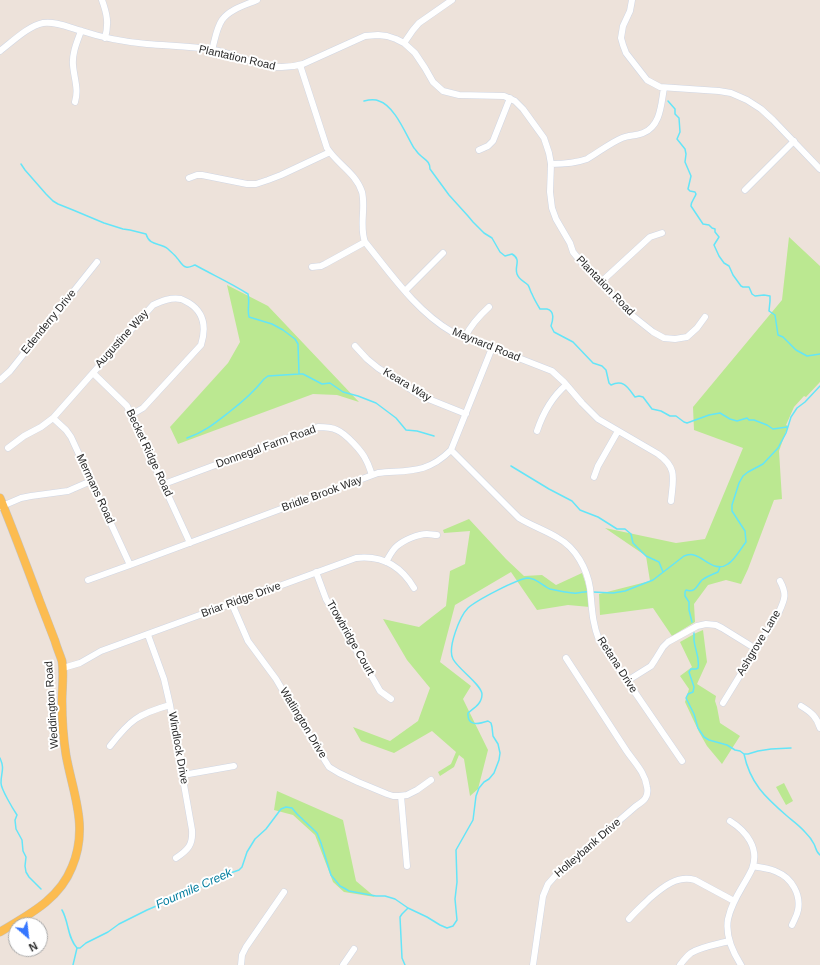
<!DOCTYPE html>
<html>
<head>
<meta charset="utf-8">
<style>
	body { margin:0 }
	#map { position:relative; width:820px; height:965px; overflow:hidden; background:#ede2da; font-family:Arial,sans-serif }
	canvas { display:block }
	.north { position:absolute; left:8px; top:917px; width:40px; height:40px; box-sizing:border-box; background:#fff; border:1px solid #a9a9a9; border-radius:50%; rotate:152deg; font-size:11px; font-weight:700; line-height:16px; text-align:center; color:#292929 }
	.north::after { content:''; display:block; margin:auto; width:14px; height:18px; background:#3576ff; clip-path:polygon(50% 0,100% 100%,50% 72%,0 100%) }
</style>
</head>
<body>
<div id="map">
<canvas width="820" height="965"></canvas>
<div class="north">N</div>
</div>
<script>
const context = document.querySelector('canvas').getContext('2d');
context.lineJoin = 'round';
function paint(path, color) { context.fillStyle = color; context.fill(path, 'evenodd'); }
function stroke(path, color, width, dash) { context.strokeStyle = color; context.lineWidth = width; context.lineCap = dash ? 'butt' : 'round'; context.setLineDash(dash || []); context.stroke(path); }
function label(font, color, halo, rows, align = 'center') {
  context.font = font + ' Arial,sans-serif'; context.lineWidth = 4; context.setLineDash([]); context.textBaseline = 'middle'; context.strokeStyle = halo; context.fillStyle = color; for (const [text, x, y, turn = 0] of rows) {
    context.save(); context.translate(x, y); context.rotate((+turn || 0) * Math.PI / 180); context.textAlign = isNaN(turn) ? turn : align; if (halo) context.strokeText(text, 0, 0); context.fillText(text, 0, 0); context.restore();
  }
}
const green = new Path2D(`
	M789,237L820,266V382L806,397L804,396L794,407L786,425L788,426L779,451L782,499L774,500L748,569L741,584L726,580L708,585L694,604L695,622L672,636L653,608L600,615L599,594L650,581L646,556L605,528L676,543L705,539L743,448L694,430L693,407L782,300Z
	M227,285L268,306L359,402L337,395L313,394L178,444L170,427L228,363L240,342Z
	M469,519L506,559L524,576L542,575L556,585L582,573C586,584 589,595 590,607L568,605L537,610L511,572L455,605L440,662L471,686L463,699L488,750L478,789L470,796L464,759L459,755L454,767L440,776L438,772L451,764L456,752L432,731L394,753L361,741L353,727L390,741L418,721L430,688L407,660L383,619L419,627L446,606L450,571L465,564L470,531L444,533L443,530Z
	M703,630L707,662L697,684L716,696L715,701L717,707L720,723L740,736L722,764L707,746L699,732L685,702L689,689L680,676L692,667L680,642L696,633Z
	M784,783L793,801L786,805L776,787Z
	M277,791L343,820L356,881L375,897L344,892L333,882L315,835L293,815L274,810Z`);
const stream = new Path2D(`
	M364,101C368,100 375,99 379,101C395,106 406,135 414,148C416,150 418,154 420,155C425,160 430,161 430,169L449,195L468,216L473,222L484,233L492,238L500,252L505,256L512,254C522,260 514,266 517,274C519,280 524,281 528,285C530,288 530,291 532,294C534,299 537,304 540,309C542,309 544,309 547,309C555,311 553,320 551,326L554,332L573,342L593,363L602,366L606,370L609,383L611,385C624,379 628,388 635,397L639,396L643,397L652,409L661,411L670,416H676L684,422L687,423L709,415L720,413L730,419L737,421L747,418L749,420H754L767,425L773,429L787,427
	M668,101L675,109V114L679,118L680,132L677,139L685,149L686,154L685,162L691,176L688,189L690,191L695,192L696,194C695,198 691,201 691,206L703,224L709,225L712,228L715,229V232L719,237L714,245L719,256L724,263L729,266L733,275L741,286L743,287H749L752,294L755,296L764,295L770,296V301L769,311L775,315L778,335L783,337L796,350L807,356L820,354
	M21,164L25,170L46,194L53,201L58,204L73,210L104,223L123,229L130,230L146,234C150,247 160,242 168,249C171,252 175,255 177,258C180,261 182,266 186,267C189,268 192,266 195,265C213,275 231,283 248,294C250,302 247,310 249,317L272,324L283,330L295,339L298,344L299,374
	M187,438C204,432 214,424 228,413C241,403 254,392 264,379L268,376L299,374H303L322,384L330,383L343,392L358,396L376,403L396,418L406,430L417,431L434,436
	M511,466L549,489L572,501L580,510L585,512L598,517L617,529H625L631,534L633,543L646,556L659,562L663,572
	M593,592L613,593L625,591L653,580L684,556C687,555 691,554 694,555C705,558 715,573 728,564C735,560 741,548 746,542L745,531L732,511V505L739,483L743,476L748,472L763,464L778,448L786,433L791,417L797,408L805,402L820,386
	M692,622L689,610V602L685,596V592L686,590C696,593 697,585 702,580C706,577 713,574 718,572L720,567
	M694,633C694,634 694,639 694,640C695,650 700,658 698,668L696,669H691L689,672L694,687L693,692L688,694L686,698L694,714L698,728L704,737L709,740L727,745L735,750L740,751L744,754H748L758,751L771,749L791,748
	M744,754C750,783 765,797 787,816C793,821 800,826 805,832C808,835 812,840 814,844C816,848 816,852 820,855
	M0,758C5,769 1,772 1,783C1,789 13,809 17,815L15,820L16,829L22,840L23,851L26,857L25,866L26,872L29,877L41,889
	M62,910C69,922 67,937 77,948
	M77,948H80L86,943L108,932L119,924L147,910L210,883L222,876L239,870L242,867L247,852L255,839L266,829L281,809L286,807L292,808L297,814L314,830L317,833L321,843L331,875L340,886L344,888L349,891L376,896H385L395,899L408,908L427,917L440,925L447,928L453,926L457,920L455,899L457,882L456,850L473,820L476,796L479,788L484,782L489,779L494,773L499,760L500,753L498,744L493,736L492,727L491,723L488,721C479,724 467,727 468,713C474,708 482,704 482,694C481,684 458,669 453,659C447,648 460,616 468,608C477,600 517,579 528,578C536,578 543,586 550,589C554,590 573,594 577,593C581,593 585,591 589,592
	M73,965L77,948
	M405,965L402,958L400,917L402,914L408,908`);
const minor = new Path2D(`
	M102,0C107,14 109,23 105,38
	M632,0L630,11L623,26L621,38L623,45L626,53L647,80L660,87L719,91L731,93L747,100L761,109L773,120L820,169
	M404,43L413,30L419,23L452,0
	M212,50C215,40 216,29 222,20C230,9 246,5 257,0
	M0,51C12,42 28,26 43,23C56,21 70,28 82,31C103,38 125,42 147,44C170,46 192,46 214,50C247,57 268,74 303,64L365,36L378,35L387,36L396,39L404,43L415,53L425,68L433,82L443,91L459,95L504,96L515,101L523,109L544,138L549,153L551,164L550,192L552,208L556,219L570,243L573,252L582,263L629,313L653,332L664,338L675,339L687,337L697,328L705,317
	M300,65L327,148C337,164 356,173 362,192C366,208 359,226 365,242C391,274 416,311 452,332L552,371L564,382L582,403L598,419L658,454C678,468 673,479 671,501
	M75,102C79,89 74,78 73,65C72,53 77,42 81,31
	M479,150L488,146L493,141L510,98
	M551,164C564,164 576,163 587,159C599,152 610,143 622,138C629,135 636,136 643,133C661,126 661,104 664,88
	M189,178L197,175H202L247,184H256L268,180L281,175L330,152
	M745,190L794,141
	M312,267L321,266L325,264L365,242
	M600,283L650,237L662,233
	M405,291L443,253
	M465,337C471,325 479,316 489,307
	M355,346L367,359L378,368L421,396L466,414
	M93,373L127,406L190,543
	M0,380L10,371L97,262
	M53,418L66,430L71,437L130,565
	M537,431C543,413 552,397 566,385
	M8,448L24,436L41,427L53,418L153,305C162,301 171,297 181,299C184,300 187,302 189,303C205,313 206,329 201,345L143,408L131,415
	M451,450L519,518C532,526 545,530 558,538C576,548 587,569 590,588C592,607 592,623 599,640L682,761
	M594,477L598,466L618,431
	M164,484L318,427C325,427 331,427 337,430C346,434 362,451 366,460C369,465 370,470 372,475
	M0,507L21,498L31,496L68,491L91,481
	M386,562C389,557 392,550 397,546C404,540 418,534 427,534C430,534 434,535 437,535
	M316,572L326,599L375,682L380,691L391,699
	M88,580L130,565L378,473C409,470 427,474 451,450L492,348
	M232,604L248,641L276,679L312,740L329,767L339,773L358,782L387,794L393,796H399L407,795L417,790L431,780
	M148,635L164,679L170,705L192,830C193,845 188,850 176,858
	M63,668L80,663L101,651L356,558C382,555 401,566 414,588
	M627,681L651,666L655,660L663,647L668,642L697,626L706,624L716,625L722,628L756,649
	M723,703L779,612C785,599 787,594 780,581
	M801,706C811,712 817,717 820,728
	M110,746C130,720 138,714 170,705
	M183,775L234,766
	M401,796L407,866
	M730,821C746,831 760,848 752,869C744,886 732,900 728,919C725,936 732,951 741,965
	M753,866C761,868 770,868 777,872C792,878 801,895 798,910C797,916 794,920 792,925
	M629,919C636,911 643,905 650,898C663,887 677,875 695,880L734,901
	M241,965L242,955L246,947L284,892
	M343,965L354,949
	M533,965L543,896L548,884L556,875L636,806C644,801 649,797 647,787C645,772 634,762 626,750C606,719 586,689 566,658
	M680,965C683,961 687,956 691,953C700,947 718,944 729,941`);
const major = new Path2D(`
	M0,498C14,532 27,567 40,602C45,615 50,628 55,641C57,648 60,655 62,661C64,674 62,688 62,701C62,719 63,736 66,755C73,794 89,827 72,867C59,900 28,915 0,932`);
const streetNames = [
	["Plantation Road",237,58,13],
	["Plantation Road",605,286,46],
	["Edenderry Drive",49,322,-51],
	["Augustine Way",122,339,-48],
	["Maynard Road",486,345,22],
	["Keara Way",407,385,31],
	["Donnegal Farm Road",266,447,-20],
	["Becket Ridge Road",149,453,65],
	["Mermans Road",95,489,65],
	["Bridle Brook Way",322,494,-20],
	["Briar Ridge Drive",241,600,-20],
	["Trowbridge Court",350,638,60],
	["Ashgrove Lane",759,643,-59],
	["Retana Drive",617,665,57],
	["Weddington Road",52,705,-94],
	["Watlington Drive",303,723,59],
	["Windlock Drive",178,748,80],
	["Holleybank Drive",588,848,-41]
];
const waterNames = [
	["Fourmile Creek",194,889,-24]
];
paint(green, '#bbe891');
stroke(stream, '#64e5f8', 1.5);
stroke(minor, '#cfd6e4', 7);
stroke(major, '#c3c3c3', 9);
stroke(minor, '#fff', 6);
stroke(major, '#fcbc50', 8);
label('11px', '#292929', '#fff', streetNames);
label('italic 12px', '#037d9e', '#fff', waterNames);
</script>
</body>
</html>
